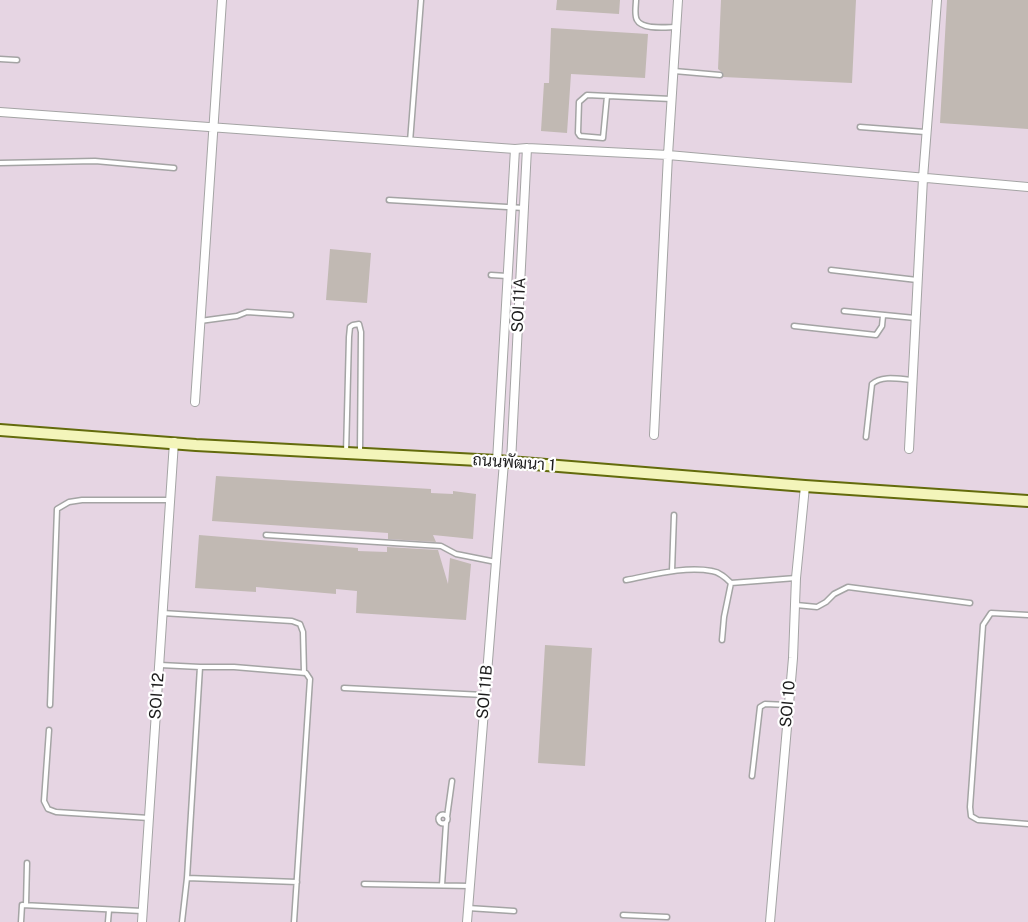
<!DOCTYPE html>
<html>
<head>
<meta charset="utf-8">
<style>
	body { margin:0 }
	canvas { display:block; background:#edeae3 }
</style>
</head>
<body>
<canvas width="1028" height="922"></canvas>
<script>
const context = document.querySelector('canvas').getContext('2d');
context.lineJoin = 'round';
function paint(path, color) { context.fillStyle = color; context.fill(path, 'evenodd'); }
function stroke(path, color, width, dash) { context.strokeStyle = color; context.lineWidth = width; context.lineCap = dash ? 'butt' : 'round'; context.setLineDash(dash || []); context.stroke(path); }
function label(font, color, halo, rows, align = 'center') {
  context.font = font + ' "Public Sans",Sarabun,sans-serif'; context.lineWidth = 4.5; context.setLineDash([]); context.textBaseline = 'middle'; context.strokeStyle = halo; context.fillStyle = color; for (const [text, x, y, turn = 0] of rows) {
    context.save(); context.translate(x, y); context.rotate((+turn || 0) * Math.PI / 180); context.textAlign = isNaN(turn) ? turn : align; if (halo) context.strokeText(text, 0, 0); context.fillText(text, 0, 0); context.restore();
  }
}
const industrial = new Path2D(`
	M0,0H1028V922H0Z`);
const building = new Path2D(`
	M557,0H620L619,14L556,10Z
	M721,0H856L852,83L723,77V73L718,69Z
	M947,0H1028V129L940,123Z
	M551,28L648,34L645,78L571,74L567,133L541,131L544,83H549Z
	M330,249L371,253L367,303L326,300Z
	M216,476L431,489V493L453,494V491L476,494L473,539L433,535L436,542L388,539V533L212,521Z
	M199,535L358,548V551L387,552V547L438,550L448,584L450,558L471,564L466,620L356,613L357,591L336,589V594L256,587V592L195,588Z
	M545,645L592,648L585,766L538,763Z`);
const lane = new Path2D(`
	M636,0C636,6 634,15 637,20C642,30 667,27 676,27
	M0,59L17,60
	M674,71L720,75
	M607,96L603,138L580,136L578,133L579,102L587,95L671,99
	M860,127L925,132
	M410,142L421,0
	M0,163L95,161L174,168
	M389,200L524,208
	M831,270L917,280
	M491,275L507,276
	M844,311L915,318
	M200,321L237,316L247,312L291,315
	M794,326L876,335L882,326L883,316
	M866,437L872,384C882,375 899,379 912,380
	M346,453L349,337L350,327L353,325L359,324L361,332L360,451
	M266,535L441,546L456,554L496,562
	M672,571L674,515
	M626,580C653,575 684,566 712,571C720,572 726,578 731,583
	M796,605L817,607L826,602L834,594L848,587L970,603
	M162,613L292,621L300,624L303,632L304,673
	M1028,615L991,613L983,625L970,807L971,816L978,820L1028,824
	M722,640L724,617L731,583L796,578
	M160,665L200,667L187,878
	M200,667H234L306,673L310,679L294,922
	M344,688L484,695
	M50,705L57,509L69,502L82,500H170
	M49,730L44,801L48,809L56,812L149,818
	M752,776L760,707L765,704L787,705
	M438.5 819a4.5 4.5 0 1 1 9 0a4.5 4.5 0 1 1-9 0Z
	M447,817L452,781
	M364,884L470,886
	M442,885L446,823
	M26,905L27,863
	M468,908L514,911
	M623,915L667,917
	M21,922L22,905L142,911
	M108,922L109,910
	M182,922L187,878L297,882`);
const street = new Path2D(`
	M0,112L515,149L527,148L668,155L1028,187
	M195,402L222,0
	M654,435L668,155L678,0
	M909,449L923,178L937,0
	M497,461L515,149
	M511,462L527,148
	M142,922L174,442
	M467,922L504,462
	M770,922L793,658L796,578L805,486`);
const secondary = new Path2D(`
	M0,430L196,445L497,461L805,486L1028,501`);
const streetNames = [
	["SOI 11A",519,305,-87],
	["ถนนพัฒนา 1",514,463,4],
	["SOI 11B",485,692,-85],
	["SOI 12",157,696,-86],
	["SOI 10",788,704,-85]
];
paint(industrial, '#e6d5e3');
paint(building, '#c1b9b3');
stroke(lane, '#a4a4a4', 7);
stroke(street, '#a4a4a4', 10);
stroke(secondary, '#636b0c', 14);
stroke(lane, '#fff', 4);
stroke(street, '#fff', 8);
stroke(secondary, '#f3f5ba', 10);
label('16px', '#1d1d1d', '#fff', streetNames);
</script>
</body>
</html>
